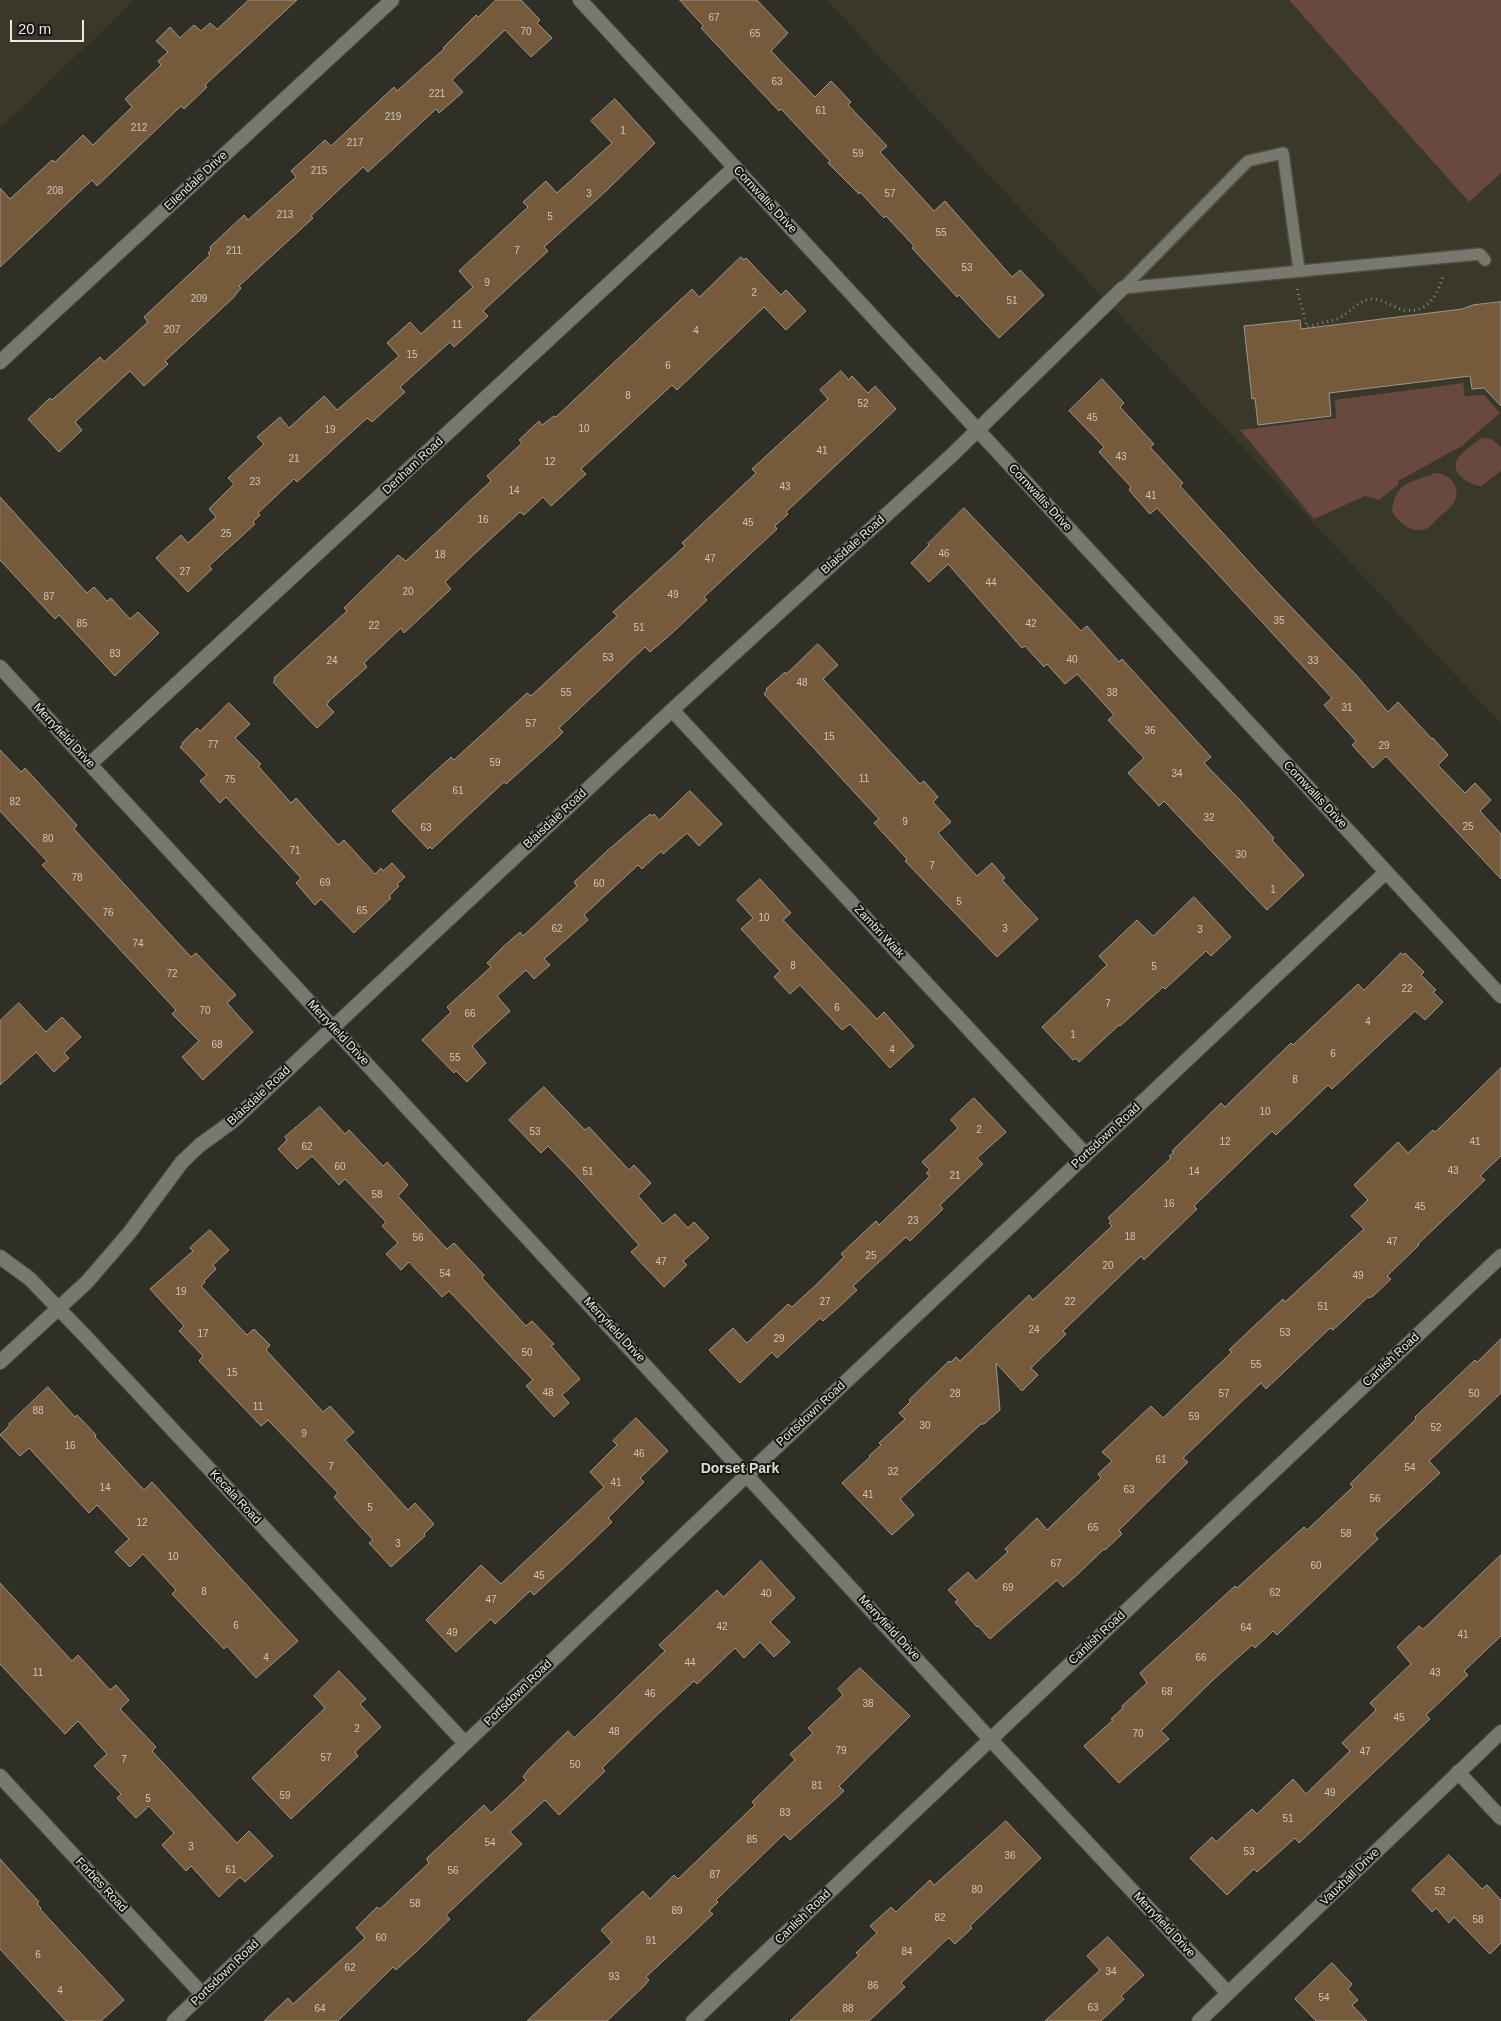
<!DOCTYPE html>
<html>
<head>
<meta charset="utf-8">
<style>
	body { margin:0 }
	#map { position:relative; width:1501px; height:2021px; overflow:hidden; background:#302f26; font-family:Helvetica,sans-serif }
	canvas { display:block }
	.scale { position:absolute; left:10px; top:20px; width:74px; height:22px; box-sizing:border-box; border:2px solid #eae9e3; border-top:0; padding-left:6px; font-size:15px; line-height:18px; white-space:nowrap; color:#eae9e3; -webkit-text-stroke:4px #171713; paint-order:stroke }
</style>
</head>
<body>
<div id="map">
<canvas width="1501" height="2021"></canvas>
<div class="scale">20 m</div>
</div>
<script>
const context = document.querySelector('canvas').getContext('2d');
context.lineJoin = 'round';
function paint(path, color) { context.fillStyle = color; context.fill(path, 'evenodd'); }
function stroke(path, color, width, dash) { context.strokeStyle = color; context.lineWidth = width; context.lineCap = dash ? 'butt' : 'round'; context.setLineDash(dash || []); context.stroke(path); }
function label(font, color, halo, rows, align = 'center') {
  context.font = font + ' Helvetica,sans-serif'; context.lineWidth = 4; context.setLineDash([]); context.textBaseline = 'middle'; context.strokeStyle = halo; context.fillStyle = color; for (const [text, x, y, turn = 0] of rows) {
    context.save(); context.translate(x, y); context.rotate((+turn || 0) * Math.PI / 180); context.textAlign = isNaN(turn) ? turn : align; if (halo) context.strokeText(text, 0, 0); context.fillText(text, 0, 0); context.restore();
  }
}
const built = new Path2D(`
	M0,0H135L0,128Z
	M827,0H1501V724L919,100Z`);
const green = new Path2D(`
	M1289,0H1501V173L1469,202Z
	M1463,383L1465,396L1484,395L1500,413L1462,446L1398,481L1399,484L1379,500L1365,496L1314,519L1240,430L1336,418L1335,400Z
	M1481,438C1489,437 1496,441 1501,448V471L1481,486C1469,485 1447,472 1459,457C1464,450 1474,444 1481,438Z
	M1436,473C1451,474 1463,489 1453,504C1450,509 1444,513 1439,517C1436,520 1432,526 1428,528C1413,535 1400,524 1392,512C1394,482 1412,482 1436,473Z`);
const building = new Path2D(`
	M249,0H297L205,85L207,87L184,109L181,106L97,186L92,180L0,267V188L10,199L52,160L55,162L83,135L93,145L132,107L125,99L161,65L158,61L168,52L156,41L170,27L180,38L194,25L201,31L210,23L217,29Z
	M496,0H521L540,20L537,23L552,38L531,57L505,30L452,80L463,92L439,113L436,109L368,172L363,167L311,216L313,218L239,286L241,288L233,298L165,361L168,364L144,386L130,371L75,422L82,430L59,452L28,419L50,398L52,400L100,357L104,362L148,322L144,317L210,255L208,253L211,250L210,247L244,215L248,220L296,177L291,171L325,140L331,146L394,87L397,91L444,49L443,48L476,15L478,17Z
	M680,0H757L788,33L771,51L815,97L831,81L851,102L848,105L887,146L880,152L934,211L945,201L1012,277L1020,270L1044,295L999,338L959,295L957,297L912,248L914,246L886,216L884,218L860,192L859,194L828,163L830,161L781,109L779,111L701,28L703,26Z
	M615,99L655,143L606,191L544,247L548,251L483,311L488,316L454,347L450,342L400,387L405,392L372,422L367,418L297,482L294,479L258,513L260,515L253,522L255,524L209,566L212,569L188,592L156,558L181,535L188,543L216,517L209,509L234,484L228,478L264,444L257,437L280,417L289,428L324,396L337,410L399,356L387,343L410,322L421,334L473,287L459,271L528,207L523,202L546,181L557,193L612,143L591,121Z
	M741,257L744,260L746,258L781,295L786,290L806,311L786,330L764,307L677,390L672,385L581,469L586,474L551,506L543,497L524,515L520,512L471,557L445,582L451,589L404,633L401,628L364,663L367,667L329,701L327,705L334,712L317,728L310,721L273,682L275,680L274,678L347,611L344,608L398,555L406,561L491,481L487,476L522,443L519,440L539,421L542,425L554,416L556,417L692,289L699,297Z
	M1501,302V406L1484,388L1472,389L1470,376L1329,393L1331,416L1258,425L1255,398L1252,399L1244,326L1300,320L1301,329L1462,309L1473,305Z
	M841,371L849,380L852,376L868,393L875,386L896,409L786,512L788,514L775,526L777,529L704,597L707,600L671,634L650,652L645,647L559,728L563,732L557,738L506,784L504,782L432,849L430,847L428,849L392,811L451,757L454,760L527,693L531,696L617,616L613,612L685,546L682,543L756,473L752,469L828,399L820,390Z
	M1102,379L1124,403L1120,407L1154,444L1150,447L1183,483L1180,486L1272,587L1357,676L1388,712L1398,702L1432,739L1433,738L1448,755L1438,765L1465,793L1475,783L1491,800L1480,811L1501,834V879L1386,756L1373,768L1352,745L1356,741L1324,705L1332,698L1157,508L1150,514L1129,490L1131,487L1099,452L1104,447L1069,411Z
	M0,497L87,593L94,587L107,601L111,598L130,619L138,612L159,633L115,676L59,615L55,619L0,560Z
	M964,508L1081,631L1087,626L1119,662L1122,659L1211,757L1204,763L1240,800L1274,838L1272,840L1304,875L1267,910L1164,801L1159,806L1128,773L1144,758L1108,720L1114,715L1077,674L1065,684L1047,664L1044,667L1025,646L1022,648L948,564L929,582L911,563L929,545L928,544Z
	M818,644L838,665L823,679L920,784L924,781L938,797L933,802L951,822L938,833L977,876L992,863L1005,878L1002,880L1038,919L997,957L905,861L907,859L874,823L879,819L764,694L767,690L766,689L785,672L786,674Z
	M229,703L250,724L235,738L261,764L258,766L291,803L296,798L338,845L344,840L375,874L381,868L383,871L392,863L405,877L397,884L399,886L389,896L391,898L354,933L321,899L315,905L296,883L301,878L226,797L220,803L200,781L207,775L180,747L183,744L182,743L197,728L200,731Z
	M0,750L21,772L25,768L77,825L74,829L166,930L191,957L196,953L236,995L227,1003L253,1032L203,1080L182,1057L199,1041L172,1014L176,1010L42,865L47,861L0,811Z
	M690,791L722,824L699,846L687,833L663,854L661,851L642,869L638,865L584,915L588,920L544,959L550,965L534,979L526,970L497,996L510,1011L472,1046L486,1063L467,1082L456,1071L454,1073L422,1040L451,1012L447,1007L491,967L487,963L503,947L520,932L523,936L577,886L574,882L607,851L650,814L651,816L654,814L659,820Z
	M760,879L791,913L783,920L877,1019L884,1012L914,1046L890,1068L850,1024L842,1030L800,985L790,994L774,977L780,971L741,929L753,918L737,900Z
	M1194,897L1231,937L1211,956L1206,951L1165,989L1163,987L1120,1026L1119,1025L1079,1062L1076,1058L1073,1060L1042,1027L1107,965L1099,956L1137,920L1153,936Z
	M1401,953L1403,955L1405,953L1424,972L1421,975L1436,990L1433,992L1443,1002L1425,1020L1415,1011L1332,1089L1328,1085L1276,1135L1272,1131L1194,1206L1197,1209L1144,1260L1141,1256L1063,1331L1066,1334L1031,1368L1038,1375L1022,1391L996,1363L1000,1410L984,1424H981L900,1499L914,1515L892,1535L842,1483L870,1457L869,1456L881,1445L879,1443L905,1419L899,1413L911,1401L909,1400L949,1361L951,1362L956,1357L960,1361L1029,1295L1033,1300L1112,1226L1109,1223L1111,1221L1108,1218L1171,1158L1169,1156L1174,1152L1172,1151L1221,1103L1225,1107L1291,1043L1293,1045L1358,984L1364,990Z
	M19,1003L46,1032L62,1017L81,1037L64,1053L69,1058L54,1072L36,1052L0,1085V1021Z
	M1501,1068V1156L1480,1176L1485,1180L1418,1244L1419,1245L1387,1276L1391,1279L1373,1296L1369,1298L1368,1297L1333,1330L1330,1328L1266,1389L1261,1383L1183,1458L1188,1462L1119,1530L1122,1534L1105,1550L1104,1549L1078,1574L1063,1587L1057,1580L990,1639L978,1626L977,1627L955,1602L958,1600L948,1590L968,1572L976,1581L1008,1552L1005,1549L1037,1518L1047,1530L1101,1478L1098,1474L1112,1461L1102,1452L1151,1406L1163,1418L1232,1352L1229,1350L1250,1330L1283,1299L1285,1302L1364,1229L1351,1216L1368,1200L1354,1185L1398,1142L1408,1153L1433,1130L1435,1132Z
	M544,1087L585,1130L589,1127L629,1170L634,1165L651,1183L638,1196L663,1224L675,1214L688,1228L694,1222L709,1238L683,1261L687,1265L664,1287L631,1252L639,1245L573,1172L548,1146L541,1153L509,1120Z
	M974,1098L1006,1132L977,1158L983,1164L940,1205L943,1209L910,1241L906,1237L853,1286L857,1290L840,1306L823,1321L820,1318L777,1358L772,1352L740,1383L709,1350L733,1328L747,1343L788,1304L792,1307L817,1284L844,1257L841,1254L876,1221L879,1225L930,1176L926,1173L930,1170L922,1162L958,1128L951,1120Z
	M320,1107L345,1134L349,1130L383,1166L387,1162L408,1185L398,1196L447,1249L454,1243L484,1275L482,1278L526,1326L532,1321L554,1344L551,1346L580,1379L562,1395L569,1403L554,1417L526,1386L533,1380L449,1291L442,1297L409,1262L401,1270L386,1254L398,1243L382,1226L386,1222L345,1179L339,1185L312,1156L297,1169L278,1149L287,1140L285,1137Z
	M210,1230L229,1250L213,1265L216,1269L204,1281L205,1282L201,1286L247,1335L254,1329L270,1345L266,1350L323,1412L330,1406L354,1432L345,1440L408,1510L415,1503L434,1524L424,1534L425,1536L391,1567L369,1543L373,1540L334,1497L338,1493L302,1455L268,1420L261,1426L199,1361L203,1356L179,1331L184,1326L150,1289L193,1251L190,1248Z
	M1501,1339V1393L1429,1461L1440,1473L1374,1534L1378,1539L1277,1635L1273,1631L1255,1648L1252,1645L1214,1679L1161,1731L1169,1739L1119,1783L1084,1746L1113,1720L1111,1719L1123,1708L1122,1706L1147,1683L1140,1673L1235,1586L1237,1588L1304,1527L1307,1530L1353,1487L1350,1484L1416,1419L1415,1417L1475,1360L1477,1362Z
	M48,1387L75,1417L77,1415L96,1435L95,1437L144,1490L152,1482L298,1641L256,1678L227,1646L224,1649L172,1594L176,1590L143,1554L130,1567L115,1552L129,1539L97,1505L89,1513L29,1448L20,1456L0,1435L10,1425L9,1424Z
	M636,1418L668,1451L640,1478L644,1482L608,1518L612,1522L568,1564L534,1595L530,1591L495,1624L491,1619L456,1652L426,1620L481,1565L501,1584L604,1487L590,1472L617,1445L613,1441Z
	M1501,1555V1636L1464,1671L1468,1675L1426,1715L1430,1719L1299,1843L1295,1838L1257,1872L1254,1869L1227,1895L1190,1858L1212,1837L1216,1842L1252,1809L1257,1814L1293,1779L1306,1794L1350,1751L1342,1743L1376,1710L1370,1703L1411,1664L1397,1647L1419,1626L1423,1629Z
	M761,1561L795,1598L770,1622L790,1642L774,1657L760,1642L744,1658L735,1648L697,1684L694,1681L657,1715L602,1768L605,1771L559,1815L545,1800L510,1832L522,1844L446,1915L450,1919L418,1950L396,1970L393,1967L338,2021H264L288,1998L293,2004L365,1938L356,1928L377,1907L380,1909L429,1863L427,1860V1858L484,1805L491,1813L526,1780L523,1777L528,1770L568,1731L574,1738L665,1651L659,1645L717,1590L723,1597Z
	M0,1583L72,1661L78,1655L110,1690L116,1685L129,1700L120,1709L156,1747L152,1751L237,1843L249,1831L273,1856L245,1882L240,1877L219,1897L191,1866L186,1871L162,1845L174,1833L149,1806L136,1818L117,1798L121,1794L94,1766L107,1754L78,1721L65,1734L0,1664Z
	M860,1668L910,1716L839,1786L844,1791L790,1840L784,1834L716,1900L718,1902L709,1911L713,1914L646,1977L649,1980L643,1987L607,2021H527L612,1942L601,1930L643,1891L650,1899L674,1875L678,1879L755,1805L752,1802L795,1760L790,1754L813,1733L808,1728L843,1695L838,1689Z
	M339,1671L366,1699L360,1704L381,1727L355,1752L358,1756L291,1819L252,1778L325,1708L314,1696Z
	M1006,1821L1041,1858L970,1926L972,1928L955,1944L949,1938L947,1939L901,1983L905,1987L869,2021H790L859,1955L856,1953L877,1933L870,1926L891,1907L896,1912L930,1880L934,1885Z
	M1449,1855L1482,1889L1487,1885L1501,1900V1943L1490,1954L1454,1917L1449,1923L1436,1908L1432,1912L1412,1890Z
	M0,1859L39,1902L37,1904L41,1908L40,1909L124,2000L101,2021H66L0,1949Z
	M1108,1937L1144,1975L1121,1996L1124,1999L1101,2021H1045L1100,1970L1087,1956Z
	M1332,1963L1352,1984L1348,1989L1358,2000L1352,2005L1367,2021H1316L1295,1999Z`);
const path = new Path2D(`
	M1297,289L1307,327C1317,324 1328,322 1337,319C1349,314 1357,301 1371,299C1383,299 1393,307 1404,310C1427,314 1438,295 1443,276`);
const service = new Path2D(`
	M1123,288L1480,254L1485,260
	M1123,288L1248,161L1283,153L1299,270`);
const minor = new Path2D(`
	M580,0L1501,996
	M0,362L392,0
	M0,667L990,1739L1228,1993
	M672,710L1086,1155
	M90,764L735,167
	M0,1257L30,1279L86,1337L465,1743
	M0,1362L87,1282L130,1232L182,1162L200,1145L233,1121L672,710L951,456L1123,288
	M1458,1772L1501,1818
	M0,1776L202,1994
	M174,2021L730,1491L1386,872
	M693,2021L1501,1256
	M1199,2021L1501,1732`);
const numberNames = [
	["67",714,18],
	["70",526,32],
	["65",755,34],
	["63",777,82],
	["221",437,94],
	["61",821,111],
	["219",393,117],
	["212",139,128],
	["1",623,131],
	["217",355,143],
	["59",858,154],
	["215",319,171],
	["208",55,191],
	["3",589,194],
	["57",890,194],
	["213",285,215],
	["5",550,217],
	["55",941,233],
	["211",234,251],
	["7",517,251],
	["53",967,268],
	["9",487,283],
	["2",754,293],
	["209",199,299],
	["51",1012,301],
	["11",457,325],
	["207",172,330],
	["4",696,331],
	["15",412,355],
	["6",668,366],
	["8",628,396],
	["52",863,404],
	["45",1092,418],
	["10",584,429],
	["19",330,430],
	["41",822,451],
	["43",1121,457],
	["21",294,459],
	["12",550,462],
	["23",255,482],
	["43",785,487],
	["14",514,491],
	["41",1151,496],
	["16",483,520],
	["45",748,523],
	["25",226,534],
	["46",944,554],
	["18",440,555],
	["47",710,559],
	["27",185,572],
	["44",991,583],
	["20",408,592],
	["49",673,595],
	["87",49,597],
	["35",1279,621],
	["85",82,624],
	["42",1031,624],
	["22",374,626],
	["51",639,628],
	["83",115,654],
	["53",608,658],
	["40",1072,660],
	["24",332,661],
	["33",1313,661],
	["48",802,683],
	["55",566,693],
	["38",1112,693],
	["31",1347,708],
	["57",531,724],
	["36",1150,731],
	["15",829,737],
	["77",213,745],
	["29",1384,746],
	["59",495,763],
	["34",1177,774],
	["11",864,779],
	["75",230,780],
	["61",458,791],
	["82",15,802],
	["32",1209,818],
	["9",905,822],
	["25",1468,827],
	["63",426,828],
	["80",48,839],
	["71",295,851],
	["30",1241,855],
	["7",932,866],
	["78",77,878],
	["69",325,883],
	["60",599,884],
	["1",1273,890],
	["5",959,902],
	["65",362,911],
	["76",108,913],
	["10",764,918],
	["62",557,929],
	["3",1005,929],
	["3",1200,930],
	["74",138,944],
	["8",793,966],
	["5",1154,967],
	["72",172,974],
	["22",1407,989],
	["7",1108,1004],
	["6",837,1008],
	["70",205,1011],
	["66",470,1014],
	["4",1368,1022],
	["1",1073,1035],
	["68",217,1045],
	["4",892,1050],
	["6",1333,1054],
	["55",455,1058],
	["8",1295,1080],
	["10",1265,1112],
	["2",979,1130],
	["53",535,1132],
	["12",1225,1142],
	["41",1475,1142],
	["62",307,1147],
	["60",340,1167],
	["43",1453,1171],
	["51",588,1172],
	["14",1194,1172],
	["21",955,1176],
	["58",377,1195],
	["16",1169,1204],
	["45",1420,1207],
	["23",913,1221],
	["18",1130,1237],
	["56",418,1238],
	["47",1392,1242],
	["25",871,1256],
	["47",661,1262],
	["20",1108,1266],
	["54",445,1274],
	["49",1358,1276],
	["19",181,1292],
	["27",825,1302],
	["22",1070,1302],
	["51",1323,1307],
	["24",1034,1330],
	["53",1285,1333],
	["17",203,1334],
	["29",779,1339],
	["50",527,1353],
	["55",1256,1365],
	["15",232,1373],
	["48",548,1393],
	["28",955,1394],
	["57",1224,1394],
	["50",1474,1394],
	["11",258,1407],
	["88",38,1411],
	["59",1194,1417],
	["30",925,1426],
	["52",1436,1428],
	["9",304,1434],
	["16",70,1446],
	["46",639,1454],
	["61",1161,1460],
	["7",331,1467],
	["54",1410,1468],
	["32",893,1472],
	["41",616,1483],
	["14",105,1488],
	["63",1129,1490],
	["41",868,1495],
	["56",1375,1499],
	["5",370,1508],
	["12",142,1523],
	["65",1093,1528],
	["58",1346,1534],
	["3",398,1544],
	["10",173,1557],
	["67",1056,1564],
	["60",1316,1566],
	["45",539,1576],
	["69",1008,1588],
	["8",204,1592],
	["62",1275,1593],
	["40",766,1594],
	["47",491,1600],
	["6",236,1626],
	["42",722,1627],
	["64",1246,1628],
	["49",452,1633],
	["41",1463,1635],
	["4",266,1658],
	["66",1201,1658],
	["44",690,1663],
	["11",38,1673],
	["43",1435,1673],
	["68",1167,1692],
	["46",650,1694],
	["38",868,1704],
	["45",1399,1718],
	["2",357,1729],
	["48",614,1732],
	["70",1138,1734],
	["79",841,1751],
	["47",1365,1752],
	["57",326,1758],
	["7",124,1760],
	["50",575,1765],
	["81",817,1786],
	["49",1330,1793],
	["59",285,1796],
	["5",148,1799],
	["83",785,1813],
	["51",1288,1819],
	["85",752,1840],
	["54",490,1843],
	["3",191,1847],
	["53",1249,1852],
	["36",1010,1856],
	["61",231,1870],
	["56",453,1871],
	["87",715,1875],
	["80",977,1890],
	["52",1440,1892],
	["58",415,1904],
	["89",677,1911],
	["82",940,1918],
	["58",1478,1920],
	["60",381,1938],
	["91",651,1941],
	["84",907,1952],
	["6",38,1955],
	["62",350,1968],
	["34",1111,1972],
	["93",614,1977],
	["86",873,1986],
	["4",60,1991],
	["54",1324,1998],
	["63",1093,2008],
	["64",320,2009],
	["88",848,2009]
];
const streetNames = [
	["Ellendale Drive",196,181,-43],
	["Cornwallis Drive",765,200,47],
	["Denham Road",413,466,-43],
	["Cornwallis Drive",1040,498,47],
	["Blaisdale Road",853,545,-42],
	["Merryfield Drive",64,736,47],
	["Cornwallis Drive",1315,795,47],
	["Blaisdale Road",555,819,-43],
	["Zambri Walk",879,932,47],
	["Merryfield Drive",338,1033,47],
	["Blaisdale Road",259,1096,-43],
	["Portsdown Road",1106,1136,-43],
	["Merryfield Drive",614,1330,47],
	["Canlish Road",1391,1360,-43],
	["Portsdown Road",811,1414,-43],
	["Kecala Road",235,1497,47],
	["Merryfield Drive",889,1628,47],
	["Canlish Road",1097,1638,-43],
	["Portsdown Road",518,1693,-44],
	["Vauxhall Drive",1350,1877,-44],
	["Forbes Road",101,1885,47],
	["Canlish Road",803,1917,-44],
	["Merryfield Drive",1164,1925,47],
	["Portsdown Road",225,1973,-44]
];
const neighbourhoodNames = [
	["Dorset Park",740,1469]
];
paint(built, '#3a3829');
paint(green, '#694840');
paint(building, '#755a3c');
stroke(building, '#9d968d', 1);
stroke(service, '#4f4e46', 14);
stroke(minor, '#4f4e46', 16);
stroke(path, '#85847d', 3, [1, 4]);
stroke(service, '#79786e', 11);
stroke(minor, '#79786e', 14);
label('10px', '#cdc5b9', null, numberNames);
label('12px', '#eae9e3', '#171713', streetNames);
label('bold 14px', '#dddcd1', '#171713', neighbourhoodNames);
</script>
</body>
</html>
